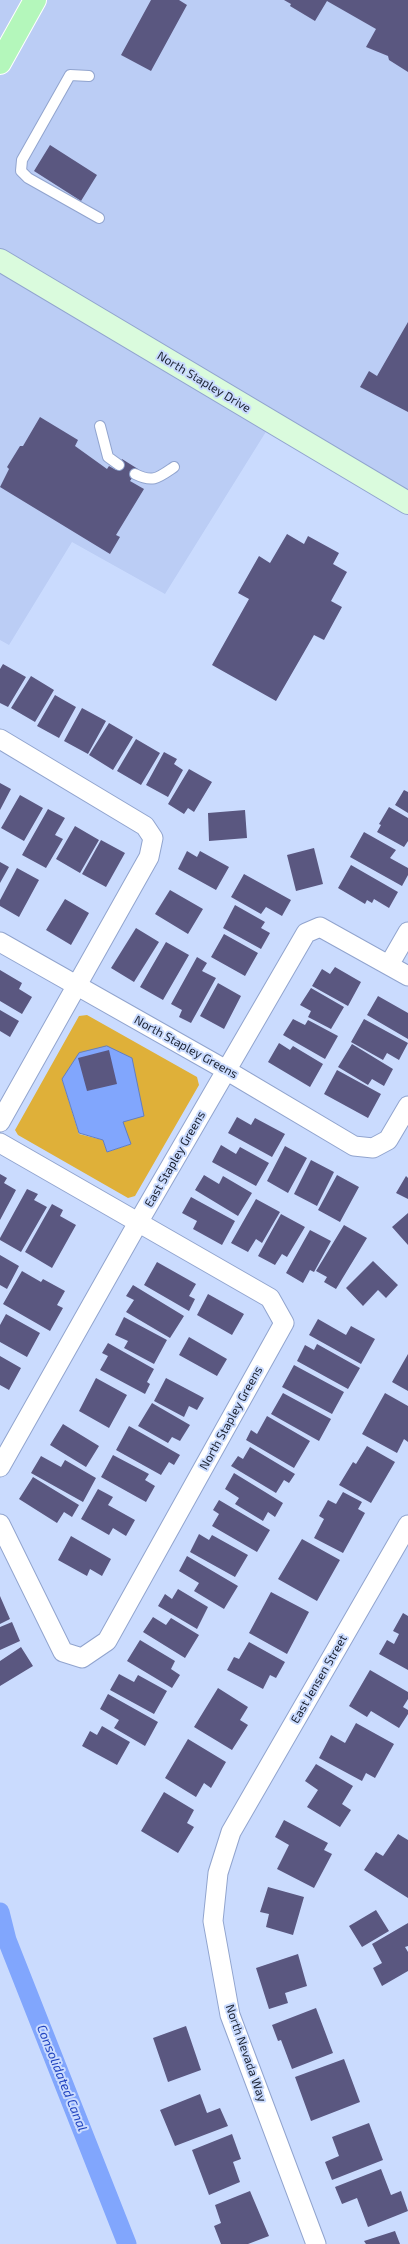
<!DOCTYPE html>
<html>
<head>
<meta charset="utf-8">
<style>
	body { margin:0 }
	canvas { display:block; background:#cadbfe }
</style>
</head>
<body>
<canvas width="408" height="2244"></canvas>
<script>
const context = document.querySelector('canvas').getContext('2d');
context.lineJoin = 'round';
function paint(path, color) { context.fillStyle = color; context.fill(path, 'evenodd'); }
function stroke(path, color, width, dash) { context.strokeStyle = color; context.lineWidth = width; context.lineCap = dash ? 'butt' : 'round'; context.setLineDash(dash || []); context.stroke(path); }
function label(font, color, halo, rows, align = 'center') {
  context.font = font + ' "Exo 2",sans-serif'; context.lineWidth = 4; context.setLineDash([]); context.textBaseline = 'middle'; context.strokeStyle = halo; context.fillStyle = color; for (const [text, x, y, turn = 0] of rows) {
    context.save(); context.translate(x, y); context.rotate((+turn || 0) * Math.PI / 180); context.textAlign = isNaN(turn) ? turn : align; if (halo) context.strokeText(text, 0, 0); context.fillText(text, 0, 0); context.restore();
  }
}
const built = new Path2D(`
	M0,0H408V503L272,422L165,594L72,542L9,645L0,640Z`);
const green = new Path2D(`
	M87,1015L197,1077L199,1085L135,1196L128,1198L18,1135L15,1130L79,1016ZM62,1079L131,1144L107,1152L103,1140L79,1134Z`);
const water = new Path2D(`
	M107,1046L132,1058L144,1116L123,1122L131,1144L107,1152L103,1140L79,1133L62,1079L79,1053Z`);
const canal = new Path2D(`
	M0,1912L7,1940L127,2244`);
const building = new Path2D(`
	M151,0H179L187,5L151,71L121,55Z
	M284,0H408V72L389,60L388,56L366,47L376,29L327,1L315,21L290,6L291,4Z
	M50,145L97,175L81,201L34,171Z
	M408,322V412L360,387L369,371L377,376Z
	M40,417L78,440L75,446L107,469L109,466L116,470L122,459L138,469L130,481L144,489L116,535L120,537L110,554L0,487L9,469L7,467L20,446H23Z
	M287,534L304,544L308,536L339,553L333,564L347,572L331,601L342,607L324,640L314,635L276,701L212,665L249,599L238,593L259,556L270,563Z
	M3,664L26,677L8,707L0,703V669Z
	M31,676L54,690L35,722L11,708Z
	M55,695L76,707L59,738L37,726Z
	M82,708L106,721L88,754L64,741Z
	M109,723L133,737L113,770L89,755Z
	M136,739L160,753L141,785L117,771Z
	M164,752L177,759L174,764L183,770L168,797L146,785Z
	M189,769L212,782L194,812L188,808L184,814L168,804Z
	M0,783L11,789L0,810Z
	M404,790L408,792V813L395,805Z
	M20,795L43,808L24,841L1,828Z
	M389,807L408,818V841L404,847L377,832L381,825L379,824Z
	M48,809L65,818L55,835L63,839L46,868L22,855Z
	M245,810L247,838L209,841L208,813Z
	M75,826L99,840L80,873L56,859Z
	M364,832L396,850L390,858L408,868V875L402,886L350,857Z
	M101,840L125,853L106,887L82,874Z
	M314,848L323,884L296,891L287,855Z
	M187,851L197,857L200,851L229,867L216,890L178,869Z
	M0,862L9,867L0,883Z
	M351,865L398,892L389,908L374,899L372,903L367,900L365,904L338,888Z
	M17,868L39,880L19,917L0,906V900Z
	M244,874L291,900L282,916L266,907L261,914L231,897Z
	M170,890L203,909L188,934L155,914Z
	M65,899L89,913L71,945L46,930Z
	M235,905L265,922L261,928L270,933L261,949L223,928Z
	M136,928L159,942L134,982L111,968Z
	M224,934L258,953L245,976L211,957Z
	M166,942L189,955L163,1000L140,987Z
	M197,957L207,963L202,971L216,978L191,1023L179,1017L182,1010L171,1004Z
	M335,967L361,982L348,1006L312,986L322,969L330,974Z
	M0,970L22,983L19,989L32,997L22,1014L0,1001Z
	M218,983L241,996L224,1029L200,1016Z
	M311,988L344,1007L331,1029L308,1017L311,1011L300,1005Z
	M378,996L408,1013V1039L367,1015Z
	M0,1010L19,1021L10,1037L0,1031Z
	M293,1019L305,1025L308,1020L338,1036L325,1059L283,1035Z
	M364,1019L408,1043L399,1060L387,1053L383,1060L351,1042Z
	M279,1043L290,1050L293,1046L323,1064L310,1087L268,1062Z
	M352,1044L393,1069L384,1086L372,1079L368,1085L338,1067Z
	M109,1050L117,1084L87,1091L78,1058Z
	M337,1070L381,1094L368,1118L324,1094Z
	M237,1117L251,1125L255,1118L285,1134L272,1157L228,1133Z
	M221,1145L236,1154L240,1147L269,1163L256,1186L212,1162Z
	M285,1146L307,1158L288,1193L267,1181Z
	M311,1160L334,1172L317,1206L294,1194Z
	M0,1174L7,1178L4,1183L16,1190L0,1220Z
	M204,1175L219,1184L223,1176L252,1193L238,1216L195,1190Z
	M337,1175L359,1187L340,1222L318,1210Z
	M406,1176L408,1178V1199L396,1193Z
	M27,1189L38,1194L34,1200L47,1207L21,1252L0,1240V1238Z
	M191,1197L235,1221L222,1245L193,1229L197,1221L182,1213Z
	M256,1199L280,1212L262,1243L256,1239L248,1252L231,1243Z
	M52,1204L63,1210L60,1216L76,1225L52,1268L25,1252Z
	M408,1213V1245L392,1227Z
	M281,1214L305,1227L287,1257L282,1254L275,1265L258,1256Z
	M344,1225L367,1238L336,1289L324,1282L327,1277L316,1271Z
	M310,1230L331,1241L314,1272L310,1270L303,1283L286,1273Z
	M0,1255L19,1266L7,1289L0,1285Z
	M373,1261L398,1285L386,1298L378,1290L363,1306L346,1288Z
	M157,1262L196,1284L189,1296L195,1299L189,1311L144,1285Z
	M22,1271L41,1282L43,1279L65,1291L57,1305L63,1308L50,1331L3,1304Z
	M133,1285L184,1316L170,1338L126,1312L134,1300L126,1296Z
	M208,1294L244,1314L232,1335L197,1315Z
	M6,1314L40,1333L27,1357L0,1342V1325Z
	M124,1317L167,1340L154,1364L124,1348L128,1341L115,1335Z
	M318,1319L346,1335L351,1326L375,1339L361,1364L309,1335Z
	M189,1337L227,1359L217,1376L179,1355Z
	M108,1343L154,1369L147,1382L150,1384L145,1394L100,1370L108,1356L102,1353Z
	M317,1344L360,1368L348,1389L297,1361L305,1345L314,1350Z
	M408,1354V1391L392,1382Z
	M0,1356L21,1368L9,1390L0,1385Z
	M294,1365L344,1392L332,1414L282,1387Z
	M96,1378L127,1395L109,1428L79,1411Z
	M166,1378L204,1398L197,1410L189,1406L184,1417L154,1401Z
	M283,1393L331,1419L319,1441L271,1414Z
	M385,1393L408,1406V1442L404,1439L397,1453L362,1434Z
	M152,1403L190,1425L180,1441L172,1437L168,1443L138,1426Z
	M267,1416L310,1441L294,1468L246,1440L251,1430L257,1434Z
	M63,1424L99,1446L86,1467L50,1445Z
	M129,1426L180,1455L174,1465L169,1462L161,1475L116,1450Z
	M367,1446L395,1462L371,1503L339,1485L353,1462L356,1464Z
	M250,1447L295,1474L289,1483L284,1480L276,1493L231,1466L238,1456L243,1459Z
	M113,1455L149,1474L145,1480L155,1486L146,1502L101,1477Z
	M41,1456L61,1467L65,1460L96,1478L83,1502L31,1473Z
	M234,1473L283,1503L275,1517L268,1512L263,1521L235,1504L239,1498L225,1489Z
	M33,1477L79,1505L72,1517L64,1512L57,1523L19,1499Z
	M98,1489L113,1497L108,1505L135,1520L126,1536L113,1528L109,1535L81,1519Z
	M343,1492L362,1502L358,1509L365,1513L343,1553L314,1538L324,1519L319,1516L328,1500L336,1504Z
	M219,1500L270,1530L257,1552L212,1526L219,1514L213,1510Z
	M199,1534L209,1540L212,1535L248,1555L235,1577L190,1552Z
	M71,1536L111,1559L102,1576L90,1569L87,1576L58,1560Z
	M302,1539L340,1560L317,1601L278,1579Z
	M187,1556L238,1586L224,1609L194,1591L199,1583L179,1571Z
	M178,1589L208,1607L197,1629L158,1606L165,1594L172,1599Z
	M271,1592L309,1612L287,1654L249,1633Z
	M0,1596L10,1619L0,1624Z
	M403,1613L408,1616V1670L379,1654L387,1640L394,1644L399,1634L393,1631Z
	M153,1617L166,1625L171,1618L199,1635L185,1658L143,1632Z
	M12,1622L20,1641L0,1650V1627Z
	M140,1640L175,1661L171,1669L180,1675L172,1688L127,1661Z
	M249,1642L285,1662L276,1678L270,1675L263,1689L227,1670L234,1657L239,1659Z
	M21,1647L33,1666L0,1686V1661Z
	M370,1670L408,1692V1699L403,1707L408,1710V1714L399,1728L371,1711L367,1717L349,1706Z
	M119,1674L134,1682L138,1675L167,1691L154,1714L110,1690Z
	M218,1688L248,1707L240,1720L248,1725L232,1750L194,1727Z
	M108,1694L158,1722L145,1746L114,1728L119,1720L100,1709Z
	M356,1723L394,1744L375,1778L366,1773L362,1781L319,1758L331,1735L345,1743Z
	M102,1726L130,1742L117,1765L82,1746L90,1731L97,1735Z
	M188,1739L226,1762L211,1788L204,1783L196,1797L165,1778Z
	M316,1764L353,1786L342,1804L351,1810L340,1827L307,1807L318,1790L305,1781Z
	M164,1792L194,1810L187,1823L194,1827L178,1853L141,1831Z
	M284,1820L328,1843L324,1850L332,1854L314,1888L277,1869L289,1845L275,1837Z
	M398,1834L408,1840V1898L364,1870L376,1852L383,1856Z
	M268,1887L304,1897L293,1935L266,1927L269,1914L260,1912Z
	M376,1910L389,1931L362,1947L349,1926Z
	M408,1923V1946L405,1947L408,1952V1971L382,1986L373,1968L382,1963L372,1944Z
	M298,1954L307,1986L285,1993L288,2003L269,2009L256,1968Z
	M316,2008L333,2053L292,2069L281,2040L278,2041L272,2025Z
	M186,2026L201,2070L168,2082L153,2038Z
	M344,2059L360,2102L311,2121L295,2077Z
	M200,2094L207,2113L220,2108L228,2126L175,2146L160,2110Z
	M369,2123L383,2160L332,2180L325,2162L339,2156L332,2137Z
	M232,2134L241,2159L233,2162L240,2182L209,2195L192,2150Z
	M381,2169L391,2195L401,2191L408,2211L368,2227L357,2198L342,2204L335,2187Z
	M250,2191L269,2236L248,2244H221L214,2226L221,2223L215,2205Z
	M395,2231L400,2244H366L364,2241Z`);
const service = new Path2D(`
	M89,76L70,75L22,160L21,171L28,178L99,218
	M100,426L108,457L119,465
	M135,474C153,483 158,478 174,467`);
const minor = new Path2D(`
	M0,739L145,826L153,838L149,857L0,1122
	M0,942L226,1070L354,1146L373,1148L388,1140L408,1106
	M389,965L408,932
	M0,1143L270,1298L284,1323L107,1641L82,1658L63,1652L0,1524
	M0,1467L139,1221L306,933L320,927L408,976
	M316,2244L230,2015L213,1921L218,1873L231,1832L408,1525`);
const secondary = new Path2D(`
	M0,260L408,503`);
const primary = new Path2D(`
	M0,63L35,0`);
const streetNames = [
	["North Stapley Drive",204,382,31],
	["North Stapley Greens",186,1047,29],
	["East Stapley Greens",175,1159,-60],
	["North Stapley Greens",231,1418,-61],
	["East Jensen Street",319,1679,-60],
	["North Nevada Way",246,2053,71]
];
const waterNames = [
	["Consolidated Canal",62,2078,68]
];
paint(built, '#bbcdf5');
paint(green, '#dfb039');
paint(water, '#81a6fd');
stroke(water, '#627ec0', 1);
stroke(canal, '#81a6fd', 19);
paint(building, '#5a5780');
stroke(service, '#91a4ce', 12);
stroke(minor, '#91a4ce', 21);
stroke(secondary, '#91a4ce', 24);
stroke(primary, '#fff', 24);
stroke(service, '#fff', 10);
stroke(minor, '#fff', 19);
stroke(secondary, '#dafbdd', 22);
stroke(primary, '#b4f7bb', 22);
label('12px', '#1a2131', '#cadbfe', streetNames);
label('italic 13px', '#2144c0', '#cadbfe', waterNames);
</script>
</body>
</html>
